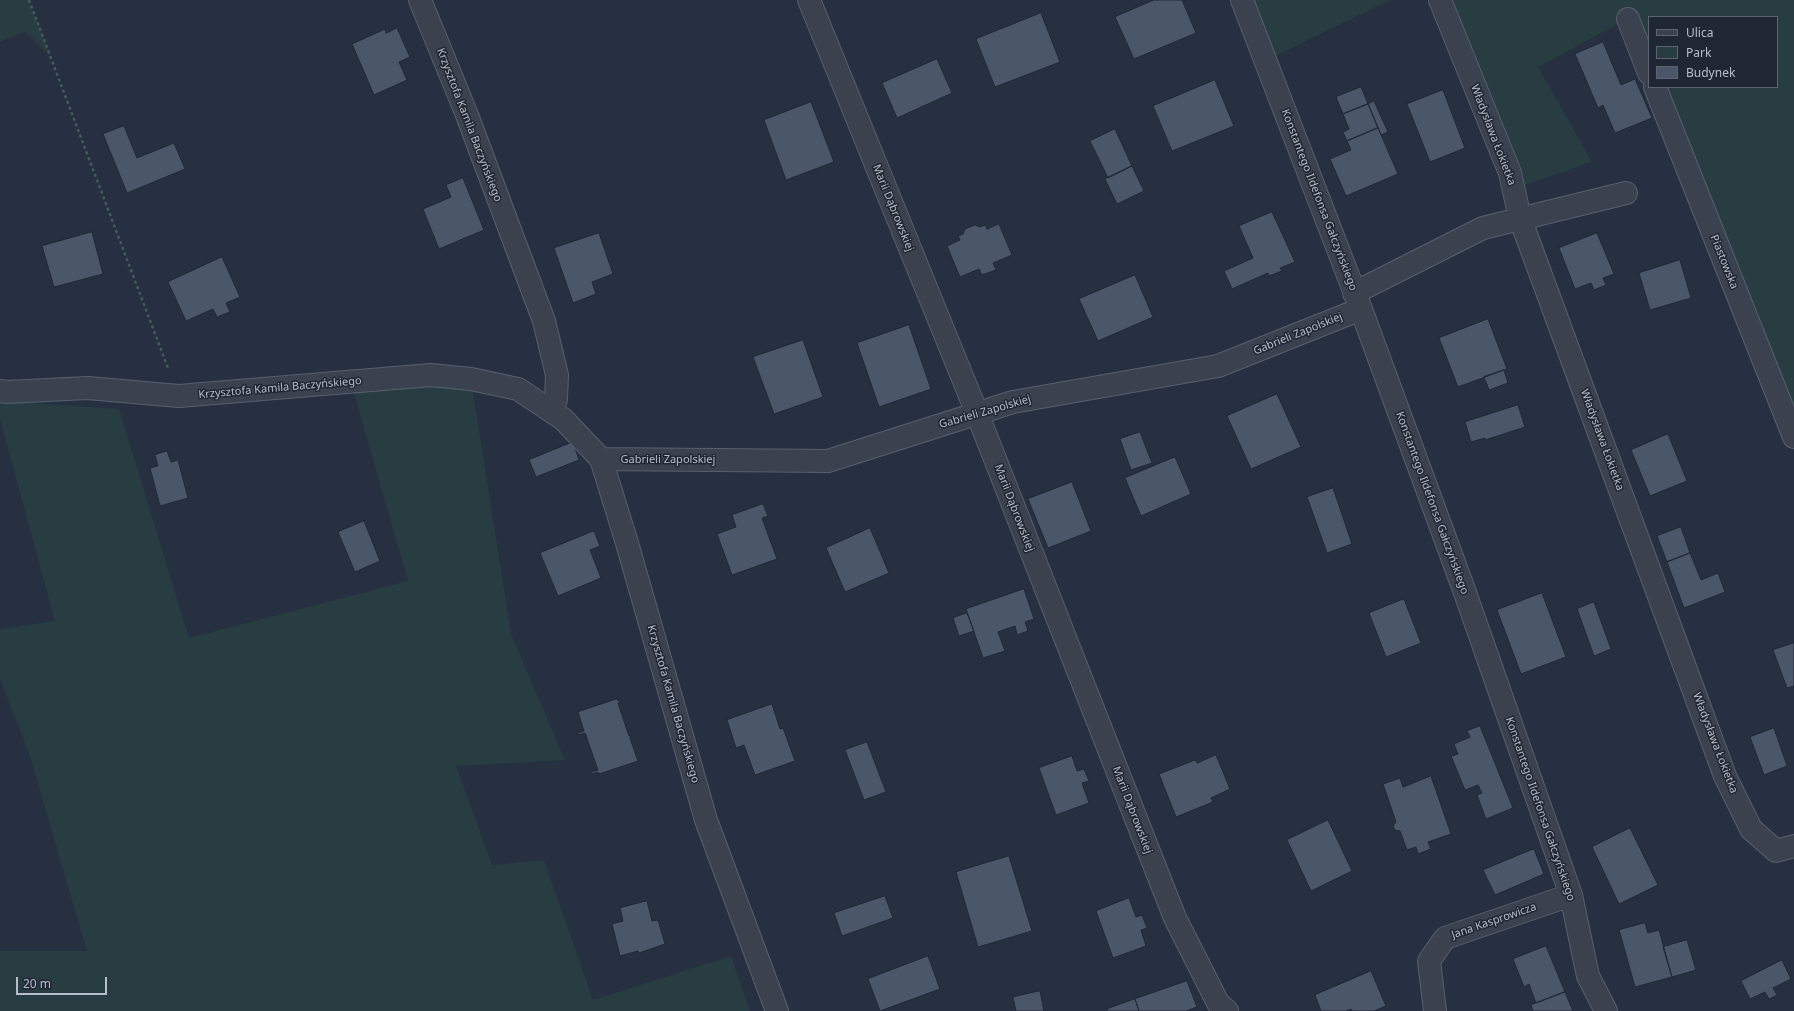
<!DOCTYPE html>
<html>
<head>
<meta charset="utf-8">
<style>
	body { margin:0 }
	#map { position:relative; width:1794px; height:1011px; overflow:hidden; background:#263040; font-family:"Noto Sans",sans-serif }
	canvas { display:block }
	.legend { position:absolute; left:1648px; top:16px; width:130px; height:72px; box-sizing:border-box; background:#1f2735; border:1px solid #5c6371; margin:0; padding:5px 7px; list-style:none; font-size:12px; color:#b7bdcb }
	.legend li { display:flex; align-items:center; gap:8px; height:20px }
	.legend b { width:20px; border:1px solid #5c6371 }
	.scale { position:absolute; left:16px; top:977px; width:91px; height:18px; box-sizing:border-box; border:2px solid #b7bdcb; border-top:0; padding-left:5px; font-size:12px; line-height:14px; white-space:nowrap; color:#b7bdcb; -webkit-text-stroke:3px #1f2735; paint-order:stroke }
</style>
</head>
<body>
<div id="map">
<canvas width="1794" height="1011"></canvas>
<ul class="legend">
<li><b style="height:5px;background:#3a4250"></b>Ulica</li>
<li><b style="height:11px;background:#283d41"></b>Park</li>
<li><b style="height:11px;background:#4c5669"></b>Budynek</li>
</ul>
<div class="scale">20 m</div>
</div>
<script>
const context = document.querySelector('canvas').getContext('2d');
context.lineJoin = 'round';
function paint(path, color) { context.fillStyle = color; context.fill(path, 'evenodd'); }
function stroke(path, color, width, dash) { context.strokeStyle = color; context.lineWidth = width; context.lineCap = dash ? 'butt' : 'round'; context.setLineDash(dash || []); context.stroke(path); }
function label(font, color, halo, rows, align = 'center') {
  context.font = font + ' "Noto Sans",sans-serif'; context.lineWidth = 3; context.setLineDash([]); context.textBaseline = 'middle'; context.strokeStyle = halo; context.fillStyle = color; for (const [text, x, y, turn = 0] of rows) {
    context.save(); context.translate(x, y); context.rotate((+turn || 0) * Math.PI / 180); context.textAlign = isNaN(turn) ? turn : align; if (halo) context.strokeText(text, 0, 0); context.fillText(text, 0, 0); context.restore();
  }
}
const green = new Path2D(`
	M0,0H29L51,57L25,31L0,42Z
	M1242,0H1390L1265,61Z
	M1440,0H1794V423L1655,87H1777V17H1649V73L1627,19L1538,67L1592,162L1513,189Z
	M471,379L511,634L565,760L456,766L492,865L544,860L593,1000L731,956L750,1011H0V951H87L29,753L0,679V629L55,621L0,419V401L119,409L189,638L408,581L351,382Z`);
const building = new Path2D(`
	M1154,0H1182L1196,33L1134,59L1115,17Z
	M1041,13L1060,62L995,87L976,39Z
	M397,28L410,57L399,62L407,80L374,95L352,44L385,29L386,33Z
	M1603,42L1621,85L1635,79L1652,118L1615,133L1603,105L1598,108L1575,54Z
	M937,59L952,93L897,118L882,83Z
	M1215,80L1234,126L1172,151L1153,106Z
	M1361,87L1368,104L1343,114L1336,97Z
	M1443,90L1465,148L1430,162L1407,104Z
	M1374,101L1388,132L1381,135L1368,104Z
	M811,102L834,162L786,180L764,120Z
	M1368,104L1378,128L1347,141L1343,132L1349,129L1343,114Z
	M124,126L137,158L174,143L185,169L127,193L103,134Z
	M1378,128L1398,174L1346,196L1330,159L1351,150L1347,141Z
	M1115,129L1132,166L1108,178L1090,141Z
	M1132,166L1144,191L1117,204L1105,179Z
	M463,178L484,230L439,249L423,209L451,197L446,185Z
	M1272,212L1295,262L1280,268L1282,271L1269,276L1268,273L1232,289L1224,271L1253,258L1239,226Z
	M999,224L1012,255L993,263L996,270L982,275L979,269L960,277L947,246L960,240L958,236L963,234L965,229L975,225L980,227L985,225L987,229Z
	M92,232L103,274L54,287L42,246Z
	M599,233L613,274L592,282L596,294L573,303L554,248Z
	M1597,233L1614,274L1603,278L1606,285L1594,290L1591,283L1575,289L1559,248Z
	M222,257L240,297L226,303L230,312L217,317L213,309L186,321L168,282Z
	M1680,260L1691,298L1650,310L1639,273Z
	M1135,275L1153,317L1098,341L1079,299Z
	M1488,319L1507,369L1458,387L1439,338Z
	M909,325L931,389L879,407L857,343Z
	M803,340L823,397L774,414L753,357Z
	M1504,370L1508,383L1489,390L1484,377Z
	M1277,394L1301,447L1251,469L1227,416Z
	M1518,405L1525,427L1485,440V438L1471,442L1465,422Z
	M1140,432L1152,463L1131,470L1120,439Z
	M1668,434L1687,481L1650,496L1631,450Z
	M573,442L579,460L536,477L529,460Z
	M167,451L171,462L178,460L188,498L160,506L150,468L158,466L155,455Z
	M1175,457L1191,494L1141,516L1125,478Z
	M1072,482L1091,531L1048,548L1028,499Z
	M1333,488L1352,544L1327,553L1307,497Z
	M763,504L768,516L762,518L777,559L732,575L717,534L736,527L732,515Z
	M364,521L380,561L355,572L338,532Z
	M1681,527L1690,553L1667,562L1657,536Z
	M870,528L889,573L845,592L826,548Z
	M594,531L600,546L590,550L601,578L558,596L540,553Z
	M1690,553L1701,580L1718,573L1725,592L1684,608L1667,562Z
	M1024,589L1034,619L1025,622L1028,631L1017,635L1015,626L998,632L1005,651L983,658L966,609Z
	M1542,593L1566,657L1521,674L1497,610Z
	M1404,599L1421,643L1386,657L1369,613Z
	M1594,602L1611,649L1594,656L1577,609Z
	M967,613L974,631L959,636L953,618Z
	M1794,643V686L1787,688L1773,650Z
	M617,699L618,701H620V703H618L629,736L631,735L630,738L638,761L599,774L598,772L592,774L591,772L598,770L585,733L578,735V733L584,731L578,712Z
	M772,704L780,729L783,728L795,761L755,775L744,745L736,748L727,720Z
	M1480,726L1513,808L1486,819L1477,795L1482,793L1478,785L1465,790L1451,756L1458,754L1454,744L1470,737L1467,731Z
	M1774,728L1787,766L1764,775L1750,737Z
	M867,742L886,792L864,800L845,750Z
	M1216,755L1230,789L1211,798L1213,802L1176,817L1159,774L1195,760L1197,763Z
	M1072,756L1077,771L1084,769L1089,781L1082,783L1089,803L1056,815L1039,768Z
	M1431,776L1451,834L1428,842L1431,849L1418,854L1416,847L1407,850L1400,831L1395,830L1393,826L1396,822L1383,784L1400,778L1403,787Z
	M1328,820L1352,871L1311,891L1287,840Z
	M1630,828L1658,885L1619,904L1592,847Z
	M1534,849L1544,874L1495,895L1483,870Z
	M1009,856L1032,931L978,947L956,872Z
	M885,896L893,918L842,936L834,913Z
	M1129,898L1136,917L1142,915L1147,928L1141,930L1146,946L1113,958L1096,911Z
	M647,901L652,921L658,920L665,944L639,953L638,951L620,956L612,924L623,921L620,908Z
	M1645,923L1648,933L1659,930L1672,977L1635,987L1619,930Z
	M1687,940L1696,970L1672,977L1663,947Z
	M1546,946L1565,992L1536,1003L1529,984L1524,987L1513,959Z
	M928,956L940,989L880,1011L868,979Z
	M1782,960L1791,979L1773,988L1777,995L1769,999L1765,992L1750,999L1741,981Z
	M1371,971L1386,1006L1374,1011H1352L1351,1009L1346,1011H1321L1315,995Z
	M1187,981L1197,1007L1186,1011H1139L1135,999Z
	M1040,991L1044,1011H1016L1013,997Z
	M1565,992L1573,1011H1533L1531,1005Z
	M1135,999L1139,1011H1108L1107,1009Z`);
const path = new Path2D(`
	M29,0L168,368`);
const street = new Path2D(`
	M420,0L467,115L544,321L557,375L556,399L552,412
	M809,0L977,413L1175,918L1218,1003L1227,1011
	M1242,0L1361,309L1463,587L1571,895L1588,976L1606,1011
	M1440,0L1510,173L1520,218L1725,776L1751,829L1776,851L1794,846
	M1628,19L1649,73
	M1655,87L1794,437
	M1354,293L1483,228L1626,193
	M0,391L7,392L88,388L179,396L431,375L471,379L518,389L563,419L601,459L627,543L706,820L777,1011
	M601,459L828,461L1013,402L1218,366L1361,309
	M1435,1011L1429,961L1445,938L1571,895`);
const streetNames = [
	["Krzysztofa Kamila Baczyńskiego",469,125,69],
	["Władysława Łokietka",1493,135,69],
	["Konstantego Ildefonsa Gałczyńskiego",1319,200,69],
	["Marii Dąbrowskiej",893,208,68],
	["Piastowska",1724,262,68],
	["Gabrieli Zapolskiej",1298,334,-22],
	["Krzysztofa Kamila Baczyńskiego",280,388,-5],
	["Gabrieli Zapolskiej",985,412,-16],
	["Władysława Łokietka",1602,440,70],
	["Gabrieli Zapolskiej",668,460],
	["Konstantego Ildefonsa Gałczyńskiego",1432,503,70],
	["Marii Dąbrowskiej",1014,508,69],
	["Krzysztofa Kamila Baczyńskiego",673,704,74],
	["Władysława Łokietka",1715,743,69],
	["Konstantego Ildefonsa Gałczyńskiego",1540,809,71],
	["Marii Dąbrowskiej",1132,810,69],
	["Jana Kasprowicza",1494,921,-19]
];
paint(green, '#283d41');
paint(building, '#4c5669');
stroke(building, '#212937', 1);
stroke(street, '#58606e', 24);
stroke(path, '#465a5e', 2.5, [3, 3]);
stroke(street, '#3a4250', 22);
label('11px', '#b7bdcb', '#1f2735', streetNames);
</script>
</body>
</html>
